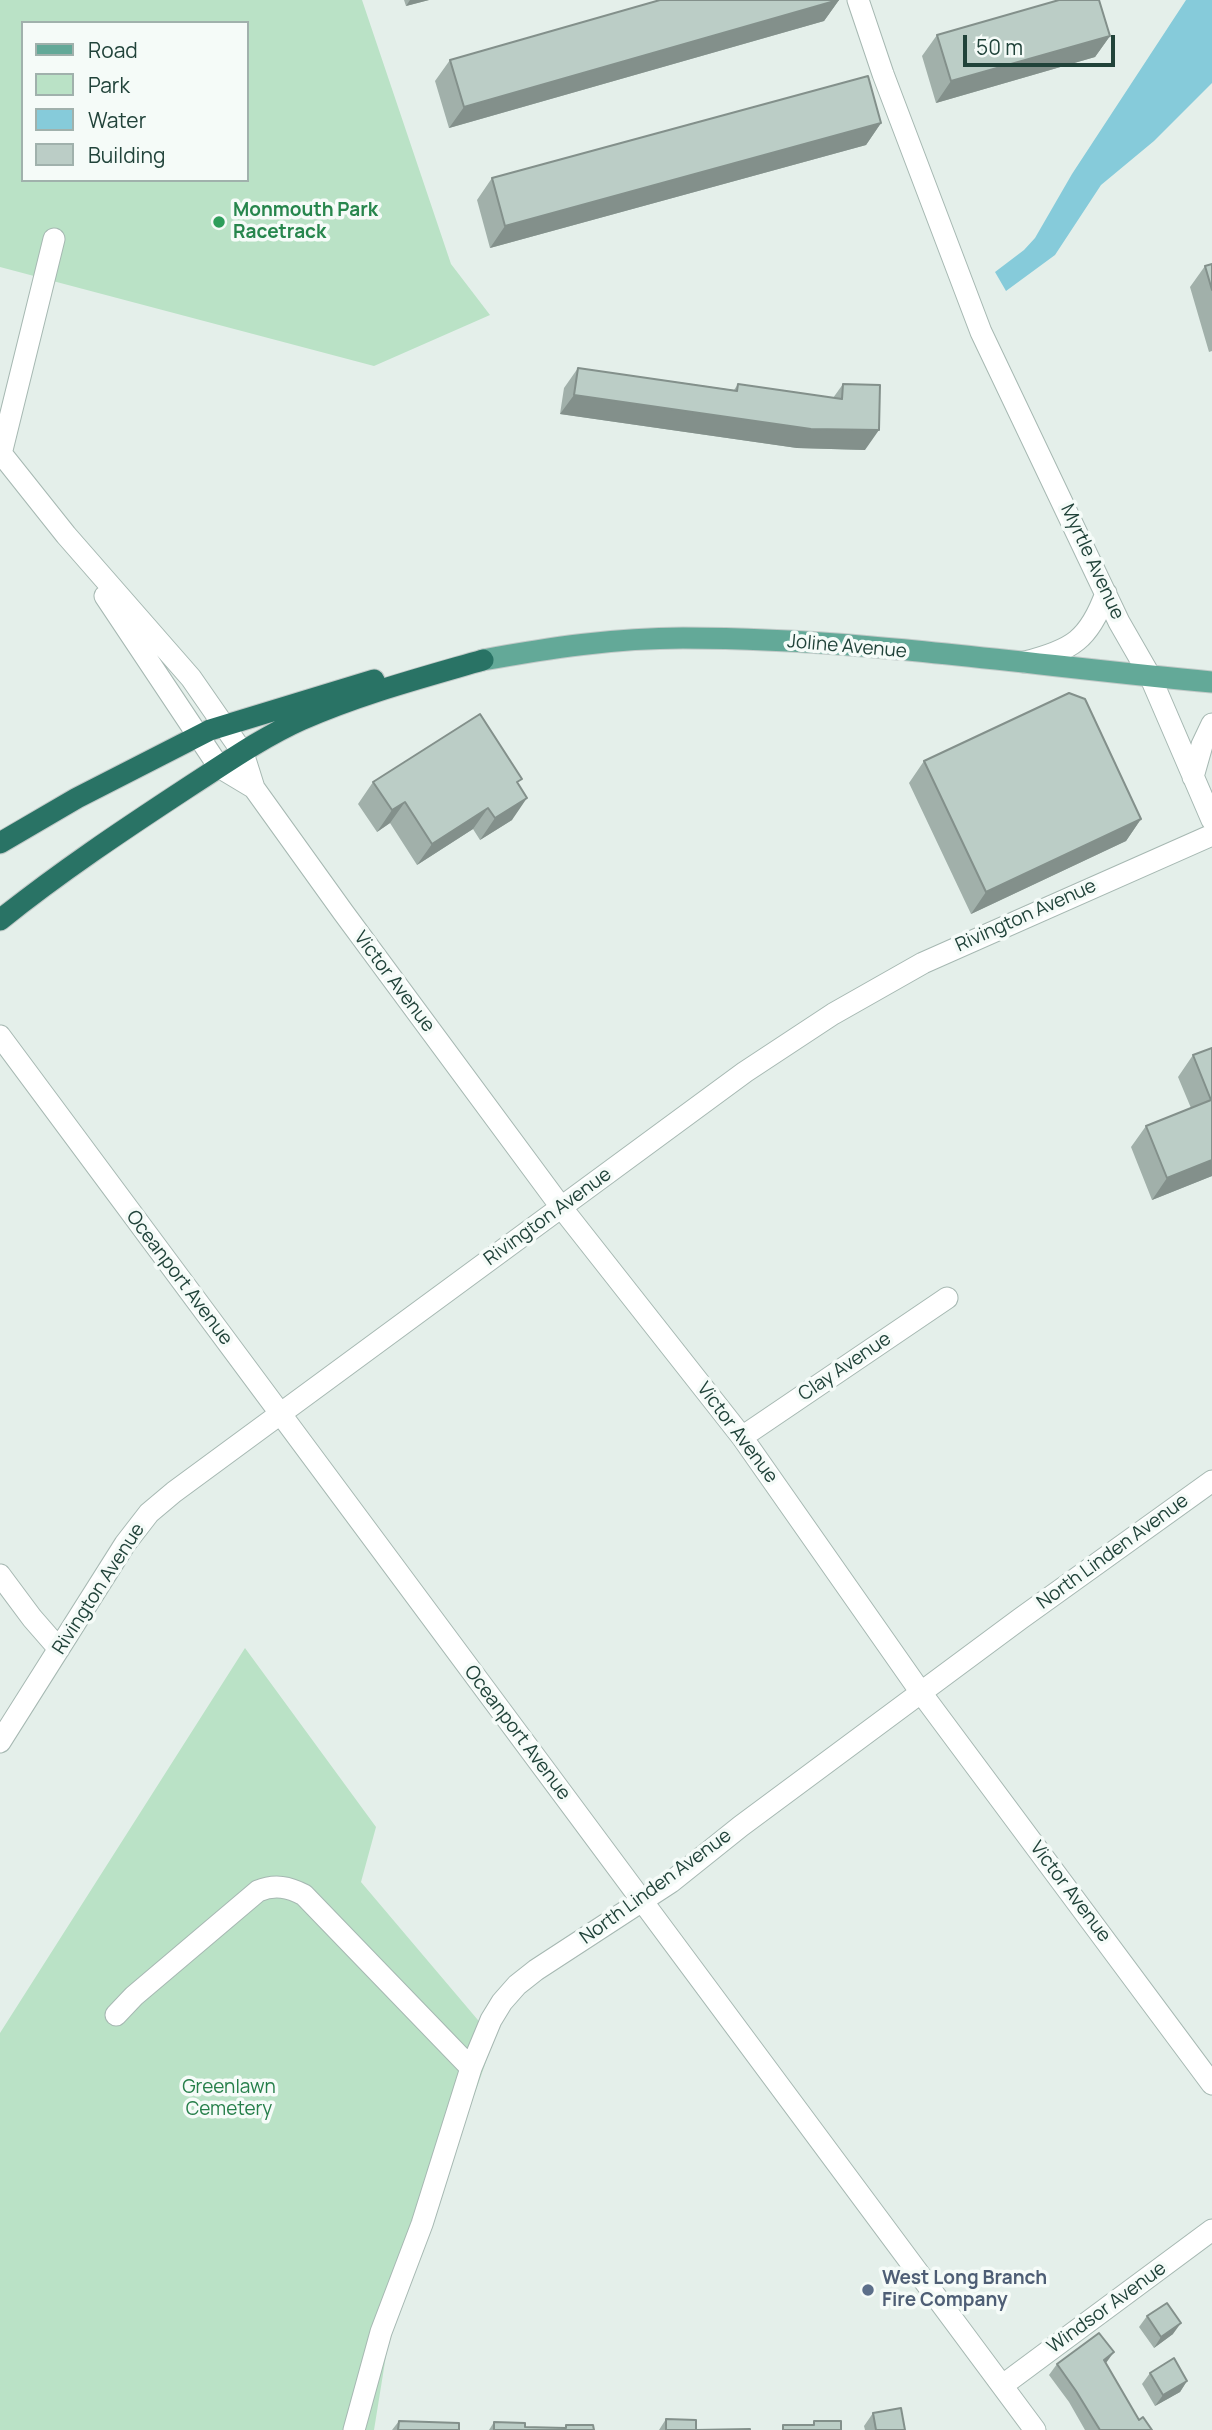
<!DOCTYPE html>
<html>
<head>
<meta charset="utf-8">
<style>
	body { margin:0 }
	#map { position:relative; width:1212px; height:2430px; overflow:hidden; background:#e4efea; font-family:Manrope,sans-serif }
	canvas { display:block }
	.legend { position:absolute; left:21px; top:21px; width:228px; height:161px; box-sizing:border-box; background:#f5fbf8; border:2px solid #a0b1ac; margin:0; padding:9px 12px; list-style:none; font-size:21px; color:#21433a }
	.legend li { display:flex; align-items:center; gap:14px; height:35px }
	.legend b { width:35px; border:2px solid #a0b1ac }
	.scale { position:absolute; left:963px; top:35px; width:152px; height:32px; box-sizing:border-box; border:4px solid #21433a; border-top:0; padding-left:9px; font-size:21px; line-height:24px; white-space:nowrap; color:#21433a; -webkit-text-stroke:5px #f5fbf8; paint-order:stroke }
</style>
</head>
<body>
<div id="map">
<canvas width="1212" height="2430"></canvas>
<ul class="legend">
<li><b style="height:9px;background:#63a998"></b>Road</li>
<li><b style="height:19px;background:#bae2c6"></b>Park</li>
<li><b style="height:19px;background:#86cbda"></b>Water</li>
<li><b style="height:19px;background:#bbcdc6"></b>Building</li>
</ul>
<div class="scale">50 m</div>
</div>
<script>
const context = document.querySelector('canvas').getContext('2d');
context.lineJoin = 'round';
function paint(path, color) { context.fillStyle = color; context.fill(path, 'evenodd'); }
function stroke(path, color, width, dash) { context.strokeStyle = color; context.lineWidth = width; context.lineCap = dash ? 'butt' : 'round'; context.setLineDash(dash || []); context.stroke(path); }
function label(font, color, halo, rows, align = 'center') {
  context.font = font + ' Manrope,sans-serif'; context.lineWidth = 7; context.setLineDash([]); context.textBaseline = 'middle'; context.strokeStyle = halo; context.fillStyle = color; for (const [text, x, y, turn = 0] of rows) {
    context.save(); context.translate(x, y); context.rotate((+turn || 0) * Math.PI / 180); context.textAlign = isNaN(turn) ? turn : align; if (halo) context.strokeText(text, 0, 0); context.fillText(text, 0, 0); context.restore();
  }
}
const green = new Path2D(`
	M0,0H362L451,264L490,315L374,366L0,267ZM23,23H247V180H23Z
	M245,1648L376,1827L361,1882L494,2039L389,2337L374,2430H0V2033Z`);
const water = new Path2D(`
	M1186,0H1212V83L1154,141L1101,185L1055,255L1006,291L995,272L1024,250L1035,238L1072,174Z`);
const minor = new Path2D(`
	M858,0L883,74L981,332L1119,622L1150,676L1212,820
	M0,452L66,535L191,678L243,753L254,788L343,912L561,1207L742,1437L922,1694L1212,2084
	M1,454L54,239
	M105,596L219,767L254,788
	M1025,662C1072,650 1089,640 1106,593
	M1193,777L1202,745L1212,724
	M0,1036L1035,2430
	M742,1437L947,1298
	M0,1575L32,1618L59,1649
	M0,1742L125,1544L149,1513L174,1492L745,1072L833,1014L923,963L1212,835
	M116,2015L134,1996L258,1891C275,1884 289,1887 304,1895L471,2068
	M1003,2385L1212,2230
	M354,2430L381,2332L422,2224L471,2068L491,2020L502,2002L517,1985L536,1970L671,1882L741,1826L1020,1619L1212,1481`);
const major = new Path2D(`
	M483,660C549,648 615,638 683,638C860,638 1036,666 1212,682`);
const highway = new Path2D(`
	M0,843L77,798L210,730L374,680
	M0,920C60,872 123,830 187,788C223,765 261,738 301,720C360,694 421,678 483,660`);
const wall = new Path2D(`
	M404,0H429L406,6Z
	M839,0L824,21L449,128L435,81L450,60Z
	M937,35L1110,36L1095,57L936,103L922,56Z
	M881,123L866,145L490,248L477,200L492,178Z
	M1212,264V351L1209,352L1190,287L1205,266Z
	M578,368L734,390L738,384L833,398L843,384L865,450L797,448L560,414L564,388Z
	M924,761L1141,819L1126,841L971,914L909,783Z
	M373,782L518,784L512,820L480,840L473,829L417,865L390,823L377,832L358,804Z
	M1212,1048V1176L1152,1200L1131,1147L1146,1126L1191,1108L1178,1077L1193,1055Z
	M1147,2316L1173,2334L1154,2348L1139,2327Z
	M1106,2363L1139,2420L1152,2430H1085L1069,2402L1049,2375L1057,2364Z
	M1150,2373L1187,2381L1180,2392L1155,2406L1142,2384Z
	M873,2413L905,2430H865L864,2426Z
	M666,2419L696,2430H750H659Z
	M399,2421L459,2430H392Z
	M494,2422L525,2427L565,2428L566,2425L594,2430H489Z`);
const shadedWall = new Path2D(`
	M410,0H429L406,6Z
	M839,0L824,21L449,128L464,107Z
	M1110,36L1095,57L936,103L951,81Z
	M881,123L866,145L490,248L505,226Z
	M574,395L879,430L865,450L797,448L560,414Z
	M527,798L512,820L480,840L495,818Z
	M405,802L390,823L377,832L392,810Z
	M488,808L473,829L417,865L432,844Z
	M1141,819L1126,841L971,914L986,892Z
	M1212,1160V1176L1152,1200L1167,1178Z
	M1181,2323L1173,2334L1154,2348L1161,2337Z
	M1114,2352L1106,2363L1104,2360Z
	M1187,2381L1180,2392L1155,2406L1163,2395Z`);
const building = new Path2D(`
	M660,0H838L464,107L450,60Z
	M1059,0H1099L1110,36L951,81L937,35Z
	M868,76L881,123L505,226L492,178Z
	M1212,264V290L1205,266Z
	M578,368L737,391L738,384L842,399L843,384L880,385L879,430L811,429L574,395Z
	M1069,693L1085,699L1141,819L986,892L924,761Z
	M480,714L522,779L517,782L527,798L495,818L488,808L432,844L405,802L392,810L373,782Z
	M1212,1048V1160L1167,1178L1146,1126L1211,1100L1193,1055Z
	M1167,2303L1181,2323L1161,2337L1147,2316Z
	M1099,2333L1114,2352L1104,2360L1139,2420L1143,2417L1152,2430H1100L1076,2391L1057,2364Z
	M1174,2358L1187,2381L1163,2395L1150,2373Z
	M901,2408L905,2430H876L873,2413Z
	M666,2419L696,2420V2430L750,2429V2430H666Z
	M399,2421L459,2423V2430H398Z
	M814,2421H841V2430H783V2425H814Z
	M494,2422L525,2423V2427L566,2428V2425H593L594,2430H494Z`);
const markers = [
	[219,222,7,"#2e9e5b"],
	[868,2290,7,"#5c6f8a"]
];
const leisureNames = [
	["Monmouth Park",233,211],
	["Racetrack",233,233]
];
const streetNames = [
	["Myrtle Avenue",1092,562,65],
	["Joline Avenue",847,647,5],
	["Rivington Avenue",1026,916,-24],
	["Victor Avenue",394,982,53],
	["Rivington Avenue",548,1217,-36],
	["Oceanport Avenue",179,1278,53],
	["Clay Avenue",845,1367,-34],
	["Victor Avenue",737,1433,53],
	["North Linden Avenue",1113,1552,-36],
	["Rivington Avenue",99,1589,-57],
	["Oceanport Avenue",517,1733,53],
	["North Linden Avenue",656,1887,-36],
	["Victor Avenue",1070,1892,53],
	["Windsor Avenue",1107,2308,-36]
];
const parkNames = [
	["Greenlawn",229,2088],
	["Cemetery",229,2110]
];
const serviceNames = [
	["West Long Branch",882,2279],
	["Fire Company",882,2301]
];
paint(green, '#bae2c6');
paint(water, '#86cbda');
stroke(minor, '#a6b8b2', 23);
stroke(major, '#c1cac8', 23);
stroke(highway, '#c1cac8', 23);
stroke(minor, '#fff', 21);
stroke(major, '#63a998', 21);
stroke(highway, '#297365', 21);
paint(wall, '#a1b0aa');
paint(shadedWall, '#83908b');
paint(building, '#bbcdc6');
stroke(building, '#83908b', 2);
for (const [x, y, r, color] of markers) { const dot = new Path2D(); dot.arc(x, y, r, 0, 2 * Math.PI); context.fillStyle = color; context.fill(dot); stroke(dot, '#f5fbf8', 2.5); }
label('bold 19px', '#27864d', '#f5fbf8', leisureNames, 'left');
label('19px', '#21433a', '#f5fbf8', streetNames);
label('19px', '#267f4a', '#f5fbf8', parkNames);
label('bold 19px', '#4e5e75', '#f5fbf8', serviceNames, 'left');
</script>
</body>
</html>
